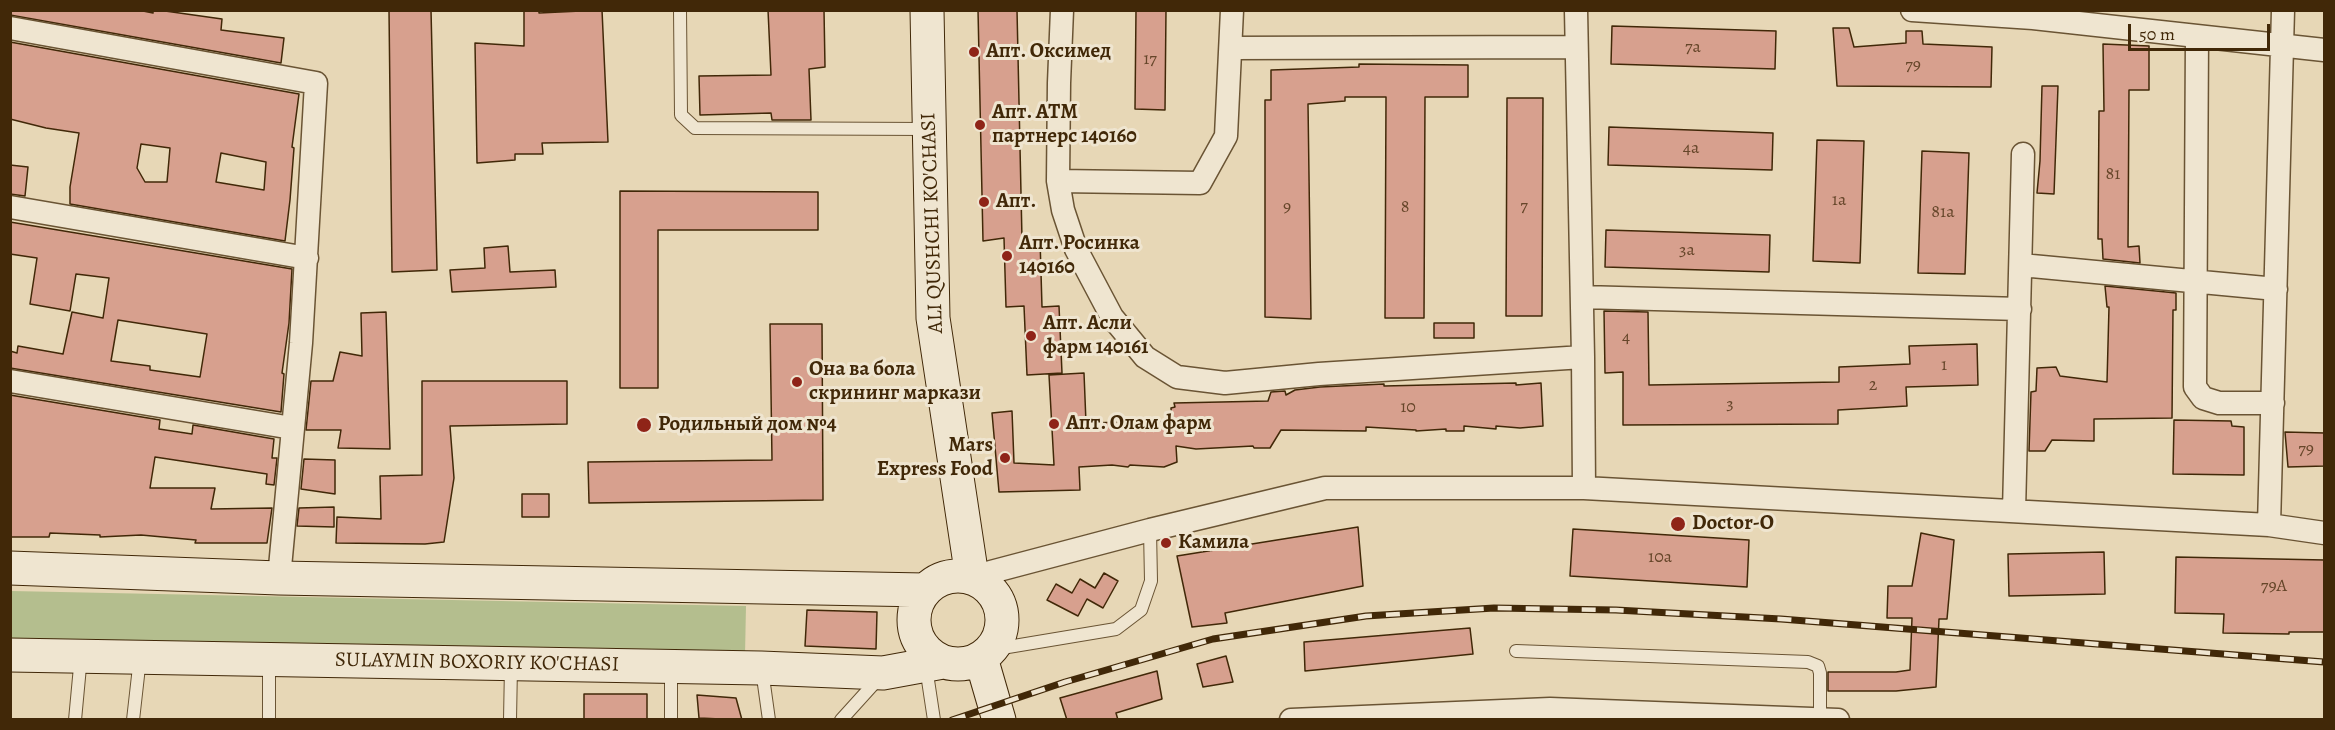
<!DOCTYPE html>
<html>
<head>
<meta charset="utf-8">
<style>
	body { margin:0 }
	#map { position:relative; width:2335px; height:730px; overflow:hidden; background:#e7d7b6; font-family:Alegreya,serif }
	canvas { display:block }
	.frame { position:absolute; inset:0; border:12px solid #412808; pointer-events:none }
	.scale { position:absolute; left:2128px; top:24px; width:142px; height:27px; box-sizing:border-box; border:3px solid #412808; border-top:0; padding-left:8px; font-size:18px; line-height:21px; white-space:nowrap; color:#412808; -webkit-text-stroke:4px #efe5d0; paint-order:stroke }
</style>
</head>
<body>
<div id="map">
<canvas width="2335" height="730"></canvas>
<div class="frame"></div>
<div class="scale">50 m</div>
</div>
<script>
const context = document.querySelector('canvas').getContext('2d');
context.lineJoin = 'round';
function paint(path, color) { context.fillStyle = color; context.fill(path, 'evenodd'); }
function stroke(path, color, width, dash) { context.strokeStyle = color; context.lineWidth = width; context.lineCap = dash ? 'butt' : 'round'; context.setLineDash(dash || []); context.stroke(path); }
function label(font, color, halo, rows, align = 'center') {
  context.font = font + ' Alegreya,serif'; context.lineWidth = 6; context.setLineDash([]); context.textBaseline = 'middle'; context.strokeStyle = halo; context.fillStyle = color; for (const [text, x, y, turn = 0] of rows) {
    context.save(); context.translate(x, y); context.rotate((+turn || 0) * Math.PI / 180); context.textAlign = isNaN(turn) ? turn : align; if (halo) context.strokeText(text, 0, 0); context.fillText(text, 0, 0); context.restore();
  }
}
const green = new Path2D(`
	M11,591L746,606L745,655L11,640Z`);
const building = new Path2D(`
	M10,10H138L153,13V10H158L222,19L221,30L284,38L281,63L10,15Z
	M389,10H431L437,270L392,272Z
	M524,10H539V13L602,10L608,142L542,143L543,154H515V160L477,163L475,43L524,46Z
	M768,10H824L825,67L809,69L811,120H772L771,113L700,115L699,76L771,75Z
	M978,10H1017L1022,239H1040L1042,307L1059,306L1062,373L1027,375L1024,306L1006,307L1004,238L983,241Z
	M1136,10H1166L1165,110L1135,109Z
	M1612,26L1776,31L1775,69L1611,64Z
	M1833,28H1849L1854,47L1906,43V31H1922L1923,44L1992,47L1991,87L1837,86Z
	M10,42L299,94L292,147L294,148L290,200L285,241L70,204V187L79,133L46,128L10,119ZM141,144L170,148L167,182H145L137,168ZM221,153L266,162L264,190L216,182Z
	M2103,44L2149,46V90H2129L2128,247L2139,246L2140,263L2103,259L2102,239H2098L2099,111H2104Z
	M1359,64L1468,65V97H1425L1424,318H1385L1386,97H1345V101L1308,104L1311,319L1265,317V100H1271V70L1359,67Z
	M2042,86H2058L2054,194L2037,193L2040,161Z
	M1507,98H1543L1542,316H1506Z
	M1609,127L1773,133L1772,170L1608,165Z
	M1817,140L1864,141L1860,263L1813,261Z
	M1922,151L1969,153L1965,274L1918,273Z
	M10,165L28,167L25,196L10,194Z
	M620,191L818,192V230H658V388H620Z
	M10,222L292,269L289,323L282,373L284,374L281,412L10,368V351L17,353L18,346L63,354L72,312L103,318L109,278L76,274L70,311L30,304L37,258L10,254ZM118,320L207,334L200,377L150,370V366L111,361Z
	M1606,230L1770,235L1769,272L1605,267Z
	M508,246L510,272L555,270L556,287L452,292L450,270L485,268L484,248Z
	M2105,286L2176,293V310H2173L2172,418L2094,419V441L2052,440L2045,451H2029L2031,392L2036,391L2037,368L2056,367L2060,376L2107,382L2109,307H2107Z
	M1604,311L1648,312L1649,385L1839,382V367L1910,364L1909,346L1977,344L1978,385L1906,387L1907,406L1838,410V424L1623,425V372L1605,373Z
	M386,312L390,449L338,448L341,430H306L311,381H333L340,352L362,356L361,313Z
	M1434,323H1474V338H1434Z
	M770,324H822L823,500L589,503L588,462L772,460Z
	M1084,373L1086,423L1172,421L1171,408L1175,407L1174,403L1268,401L1271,392L1285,391L1286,395L1295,390L1320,387L1384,384V386L1516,383V385L1541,383L1543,426L1520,428L1496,426V429L1464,426V431H1446V429L1416,431V430L1366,427V431L1281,430L1270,448H1254L1253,446L1196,449L1176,446L1177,462L1164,467L1130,465L1128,467L1112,465L1079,467L1080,490L999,492L992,413L1012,411L1014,463L1054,465L1049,375Z
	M422,381H567V424L450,426L454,478L444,542L425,544L336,543L337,517L381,519L380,476L422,475Z
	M10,395L160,420L159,429L192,434L193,425L274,439L272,458H277L274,485L266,484L267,474L155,457L150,488H215L211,509L272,508L267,543H195L196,540L141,535L100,537V535L50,533L49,537H10Z
	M2174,420L2231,421L2232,426L2244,427V475L2173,474Z
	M2285,432L2325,433V466L2288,467Z
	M304,459L335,460V494L301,489Z
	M522,494H549V517H522Z
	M334,507V527L297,526L299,508Z
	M1358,527L1363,586L1225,613L1227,623L1192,627L1177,556Z
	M1573,529L1749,540L1747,587L1570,576Z
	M1921,533L1954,540L1947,619H1939L1936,687L1896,691H1828V672H1896L1910,670L1912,618H1887L1888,586H1912Z
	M2104,552L2105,594L2009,596L2008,554Z
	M2176,557L2325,560V632H2289V634L2223,633L2224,614L2175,613Z
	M1104,573L1118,581L1103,608L1087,599L1078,616L1047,600L1056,584L1072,593L1080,579L1095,588Z
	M807,610L877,612L876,649L805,646Z
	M1470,628L1473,654L1305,671L1304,642Z
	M1226,656L1233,682L1203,687L1197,664Z
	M1157,671L1162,699L1116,713L1118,720H1067L1060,698Z
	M584,694H647V720H584Z
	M697,695L736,698L742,720L699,718Z`);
const lane = new Path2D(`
	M680,10L681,115L695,128L928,129
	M990,650L1116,629L1141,610L1151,581L1150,530
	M1516,651L1808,662L1818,666L1820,673V720
	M926,667L934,720
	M671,668V720
	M762,670L769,720
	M75,720L81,656
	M133,720L140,658
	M269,720V661
	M510,720L511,666
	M841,720L879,678`);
const street = new Path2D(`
	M1062,10L1059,83L1058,181L1063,210L1076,249L1112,317L1145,357L1177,377L1225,383L1319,374L1583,357
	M1576,10L1583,357L1584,488
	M1912,10L2033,18L2324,50
	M10,28L316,83L301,343L279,578
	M2197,36L2195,387L2203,398L2219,403H2273
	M1231,48L1575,47
	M1058,181L1200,183L1226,136L1232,10
	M10,207L307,258
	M2021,265L2276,289
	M1582,297L2020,309
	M10,381L292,428
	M2014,511L2023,154
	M2269,525L2283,10
	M972,577L1150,530L1325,488H1584L2269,525L2324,533
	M1291,720L1550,709L1838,720`);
const secondary = new Path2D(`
	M927,10L933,318L972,577
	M10,568L279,578L925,590
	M914 620a44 44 0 1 1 88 0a44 44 0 1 1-88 0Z
	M10,655L761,668L883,673L943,662
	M981,658L999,720`);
const rail = new Path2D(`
	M952,720L1065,682L1213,639L1366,616L1494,608L1616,610L1781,619L2324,662`);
const markers = [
	[974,52,6,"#8f2418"],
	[980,125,6,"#8f2418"],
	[984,202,6,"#8f2418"],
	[1007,256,6,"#8f2418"],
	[1031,336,6,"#8f2418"],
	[797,382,6,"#8f2418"],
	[1054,424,6,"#8f2418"],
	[644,425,8,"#8f2418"],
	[1005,458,6,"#8f2418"],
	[1678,524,8,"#8f2418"],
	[1166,543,6,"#8f2418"]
];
const numberNames = [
	["7a",1693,48],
	["17",1150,60],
	["79",1913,66],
	["4a",1691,149],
	["81",2113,175],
	["1a",1839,201],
	["7",1524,207],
	["9",1287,208],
	["8",1405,208],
	["81a",1943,213],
	["3a",1687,251],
	["4",1626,338],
	["1",1944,366],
	["2",1873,386],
	["3",1730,405],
	["10",1408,408],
	["79",2306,450],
	["10а",1660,558],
	["79А",2274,587]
];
const poiNames = [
	["Апт. Оксимед",986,52],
	["Апт. АТМ",992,113],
	["партнерс 140160",992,137],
	["Апт.",996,202],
	["Апт. Росинка",1019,244],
	["140160",1019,268],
	["Апт. Асли",1043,324],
	["фарм 140161",1043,348],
	["Она ва бола",809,370],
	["скрининг маркази",809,394],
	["Апт. Олам фарм",1066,424],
	["Родильный дом №4",658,425],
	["Mars",993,446,"right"],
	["Express Food",993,470,"right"],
	["Doctor-O",1692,524],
	["Камила",1178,543]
];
const streetNames = [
	["ALI QUSHCHI KO'CHASI",933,223,-92],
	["SULAYMIN BOXORIY KO'CHASI",477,663,1]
];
paint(green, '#b4be8e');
paint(building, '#d7a08e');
stroke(building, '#412808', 1.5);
stroke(lane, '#6a5434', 14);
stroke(street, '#6a5434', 25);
stroke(secondary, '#412808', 35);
stroke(lane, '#efe5d0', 12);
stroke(street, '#efe5d0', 22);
stroke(secondary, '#efe5d0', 33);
stroke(rail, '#412808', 7);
stroke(rail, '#efe5d0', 4.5, [14]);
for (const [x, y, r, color] of markers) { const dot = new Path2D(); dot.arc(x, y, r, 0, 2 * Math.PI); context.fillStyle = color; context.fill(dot); stroke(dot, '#efe5d0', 2); }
label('18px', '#66462a', null, numberNames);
label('bold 21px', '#412808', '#efe5d0', poiNames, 'left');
label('21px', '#412808', '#efe5d0', streetNames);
</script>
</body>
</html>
